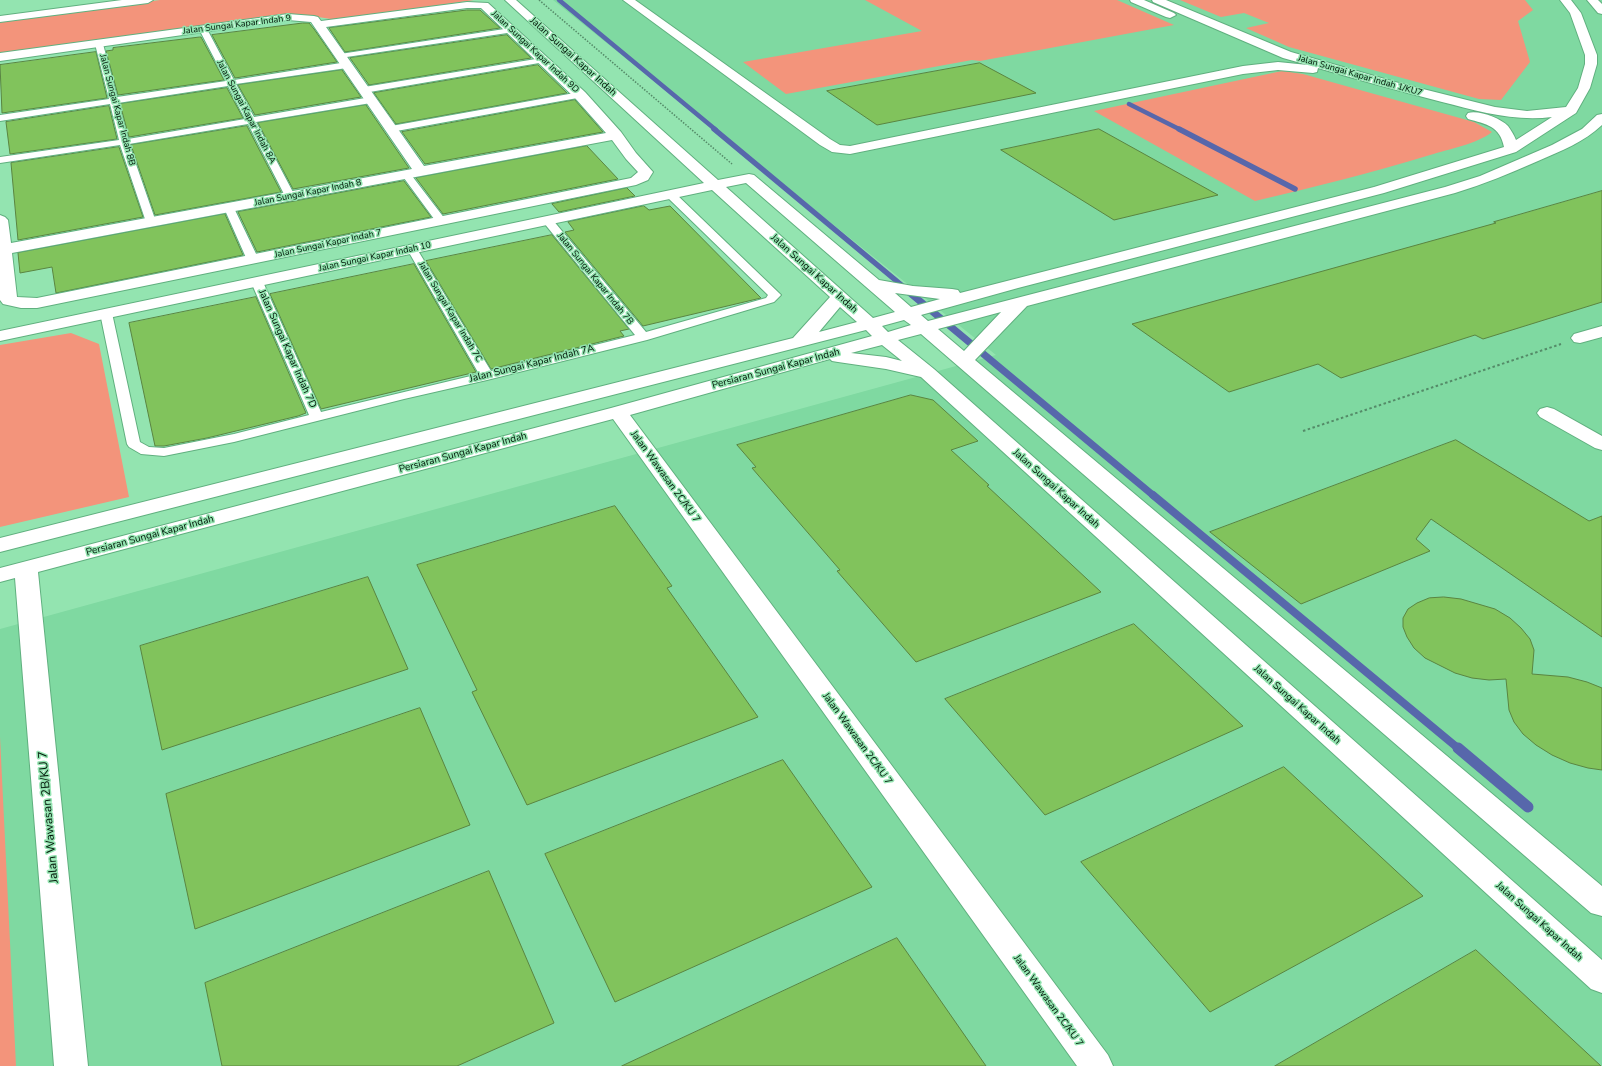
<!DOCTYPE html>
<html>
<head>
<meta charset="utf-8">
<style>
	body { margin:0 }
	canvas { display:block; background:#93e4b0 }
</style>
</head>
<body>
<canvas width="1602" height="1066"></canvas>
<script>
const context = document.querySelector('canvas').getContext('2d');
context.lineJoin = 'round';
function paint(path, color) { context.fillStyle = color; context.fill(path, 'evenodd'); }
function stroke(path, color, width, dash) { context.strokeStyle = color; context.lineWidth = width; context.lineCap = dash ? 'butt' : 'round'; context.setLineDash(dash || []); context.stroke(path); }
function label(font, color, halo, rows, align = 'center') {
  context.font = font + ' "Nunito Sans",sans-serif'; context.lineWidth = 3; context.setLineDash([]); context.textBaseline = 'middle'; context.strokeStyle = halo; context.fillStyle = color; for (const [text, x, y, turn = 0] of rows) {
    context.save(); context.translate(x, y); context.rotate((+turn || 0) * Math.PI / 180); context.textAlign = isNaN(turn) ? turn : align; if (halo) context.strokeText(text, 0, 0); context.fillText(text, 0, 0); context.restore();
  }
}
const built = new Path2D(`
	M553,0H1602V1066H0V629L996,355Z`);
const green = new Path2D(`
	M160,0H474L337,20L312,16L284,15L0,54V21Z
	M865,0H1117L1174,25L980,61L972,60L786,94L743,62L922,31Z
	M1180,0H1525L1533,10L1518,21L1530,62L1501,100L1479,99L1289,47L1246,28L1269,23L1244,13L1221,17Z
	M1282,71L1303,74L1474,122L1492,132C1477,144 1449,149 1430,155C1372,173 1314,187 1255,201L1094,111Z
	M71,333L99,344L129,497L0,527V345Z
	M0,737L16,1066H0Z`);
const streamFar4 = new Path2D(`
	M559,0L716,130
	M1129,104L1181,130`);
const streamFar3 = new Path2D(`
	M714,129L911,293
	M1179,129L1295,189`);
const streamFar2 = new Path2D(`
	M909,292L1154,496`);
const streamFar1 = new Path2D(`
	M1153,495L1459,749`);
const stream = new Path2D(`
	M1458,748L1528,807`);
const building = new Path2D(`
	M467,10H480L500,28L345,52L329,28Z
	M303,23H309L314,29L337,62L235,78L212,35Z
	M507,35L531,58L369,85L350,58Z
	M200,37H201L224,80L118,95L106,51L113,50V48Z
	M96,52L107,98L2,113L0,65Z
	M980,63L1036,93L877,125L827,91Z
	M538,65L567,93L396,124L374,93Z
	M342,70L361,97L255,115L238,85Z
	M227,88L243,118L129,137L120,104Z
	M575,100L603,132L425,164L402,132Z
	M366,105L409,168L293,189L258,123Z
	M109,106L117,139L10,154L6,122Z
	M247,126L281,192L155,215L131,145Z
	M1099,129L1218,195L1114,220L1001,150Z
	M587,146L618,179L443,214L416,178Z
	M119,147L143,217L18,240L11,163Z
	M404,181L431,217L257,252L238,212Z
	M627,188L635,196L559,212L552,204Z
	M1602,191V302L1483,339L1475,335L1341,378L1318,364L1229,392L1132,324L1496,223L1494,222Z
	M644,206L649,210L670,206L761,298L643,326L565,232L574,230L568,222Z
	M225,214L243,255L56,293L52,267L20,273L18,253Z
	M552,235L629,329L620,331L624,336L491,369L426,261Z
	M414,264L476,372L321,409L270,294Z
	M256,297L306,413L298,416L207,438L164,446H155L129,323Z
	M911,395L933,400L978,441L951,450L989,485L987,486L1101,592L916,662L837,571L840,570L752,468L756,467L737,445Z
	M1456,440L1589,521L1602,516V637L1431,519L1416,539L1430,551L1301,604L1210,532Z
	M615,506L672,586L667,588L758,717L527,805L472,692L477,690L417,565Z
	M368,577L408,669L162,750L140,646Z
	M1444,597L1461,599L1495,609L1510,618L1521,628L1530,639L1534,650L1532,674L1568,677L1587,682L1602,688V770L1588,768L1570,763L1552,755L1536,745L1523,734L1514,722L1509,710L1506,679L1489,680L1472,678L1455,673L1425,658L1414,648L1407,637L1403,627V618L1408,609L1417,603L1429,598Z
	M1134,624L1243,726L1045,815L945,699Z
	M420,708L470,825L195,929L166,794Z
	M783,760L872,887L615,1002L545,854Z
	M1284,767L1423,896L1210,1012L1081,862Z
	M489,871L554,1023L457,1066H222L205,983Z
	M897,938L986,1066H622Z
	M1476,950L1601,1066H1275Z`);
const pathFar1 = new Path2D(`
	M539,0L732,164`);
const path = new Path2D(`
	M1303,431L1561,344`);
const service = new Path2D(`
	M200,27H206L207,29L234,80L347,62L351,65L347,68L236,84L254,117L371,97L375,100L371,103L256,122L295,196L294,198L290,199L285,196L248,124L129,144L156,222L151,225L146,222L120,145L0,163V157L119,140L110,104L0,121V115L109,99L95,44L96,42H99L103,44L117,97L226,81L199,29ZM228,86L245,119L128,139L118,103Z
	M511,28L515,30L514,32L340,58L336,56L340,54Z
	M542,58H545L546,60L545,62L364,93L360,90L364,87Z
	M580,92L583,93L584,95L583,97L391,132L386,129L391,126Z
	M406,171L409,172L445,219L446,221L445,223H437L401,174Z
	M671,192L675,193L779,293L781,295L774,302L647,340L487,380L404,399L234,442L164,456L141,454L129,447L127,444L100,313L102,310H110L112,313L140,442L149,447L164,448L234,434L309,415L251,282L253,280H261L263,282L321,412L479,374L407,249L408,247L412,246L417,249L491,371L635,335L544,223L543,221L544,219H552L646,332L766,298L768,295L667,197L666,195Z
	M229,205L234,208L259,260L257,262L253,263L247,260L224,208Z`);
const minor = new Path2D(`
	M122,0H153L148,3L0,22V16Z
	M505,0H516L718,180L749,174L754,175L879,280L913,286L952,289L958,290L960,293L1374,187L1504,147C1500,126 1486,124 1468,119L1466,116L1468,113C1479,110 1500,118 1508,126C1511,130 1514,135 1516,140L1552,117C1514,122 1478,111 1442,102C1400,91 1359,80 1318,68L1317,72L1313,73L1278,70L1243,74L850,154L832,152L820,145L623,0H635L830,139L840,145L850,146L1243,66L1278,62L1308,65L1283,58L1153,2L1152,0H1166L1291,52L1395,82L1495,107L1527,111L1566,107L1578,88L1585,64V55L1570,13L1560,0H1571L1581,13L1597,55V64L1590,88L1576,113L1516,152L1384,193L1018,288L921,315L928,321L1445,187L1480,176L1552,145L1582,129L1597,115L1602,114V125C1584,142 1561,151 1538,161C1511,173 1484,184 1455,193L1027,306L975,360L1602,886V916L1591,913L921,334L898,340L934,369L1602,960V993L1591,989L921,377L886,369L838,362L832,361L830,359L630,415L1108,1055L1113,1066H1077L613,419L38,572L88,1066H54L15,578L0,582V568L611,408L872,336L866,330L0,552V538L793,338L830,297L712,190L0,341V331L704,183ZM746,183L895,312L873,318L726,187ZM895,293L940,299L911,307ZM840,307L857,322L819,332ZM1001,312L964,351L938,329ZM904,320L911,325L888,332L882,326ZM882,345L902,361L886,357L851,353Z
	M1130,0H1144L1174,13L1176,15L1170,18L1166,17L1131,2Z
	M1587,0H1598L1602,4V14L1598,13Z
	M467,2L488,3L585,92L621,132L636,153L653,172L648,180L636,185L37,308H21L3,304L0,300V215L5,217L8,220L11,243L412,169L311,22L288,20L0,61V53L288,14L314,16L318,17L321,21ZM467,8H481L575,98L606,133L424,166L326,27ZM612,140L626,159L638,172L631,178L37,298L17,297L12,253Z
	M1602,326V337L1580,343L1574,342L1571,338L1574,334Z
	M1547,407L1554,409L1602,436V450L1595,448L1540,417L1537,413L1540,409Z`);
const farStreetnames = [
	["Jalan Sungai Kapar Indah 9",237,25,-7],
	["Jalan Sungai Kapar Indah 9D",535,52,43],
	["Jalan Sungai Kapar Indah 1/KU7",1360,76,16],
	["Jalan Sungai Kapar Indah 8B",117,110,75],
	["Jalan Sungai Kapar Indah 8A",246,112,62],
	["Jalan Sungai Kapar Indah 8",308,193,-11],
	["Jalan Sungai Kapar Indah 7",328,244,-12],
	["Jalan Sungai Kapar Indah 10",375,257,-12],
	["Jalan Sungai Kapar Indah 7B",595,279,51],
	["Jalan Sungai Kapar Indah 7C",450,312,59]
];
const streetNames = [
	["Jalan Sungai Kapar Indah",573,57,42],
	["Jalan Sungai Kapar Indah",814,274,42],
	["Jalan Sungai Kapar Indah 7D",287,349,66],
	["Jalan Sungai Kapar Indah 7A",532,364,-14],
	["Persiaran Sungai Kapar Indah",776,369,-15],
	["Persiaran Sungai Kapar Indah",463,453,-15],
	["Jalan Wawasan 2C/KU 7",665,477,54],
	["Jalan Sungai Kapar Indah",1056,489,42],
	["Persiaran Sungai Kapar Indah",150,536,-15],
	["Jalan Sungai Kapar Indah",1297,705,42],
	["Jalan Wawasan 2C/KU 7",857,739,54],
	["Jalan Sungai Kapar Indah",1539,922,42],
	["Jalan Wawasan 2C/KU 7",1048,1001,54]
];
const nearStreetnames = [
	["Jalan Wawasan 2B/KU 7",49,817,-95]
];
paint(built, '#7fd9a1');
paint(green, '#f3947b');
stroke(streamFar4, '#5767ab', 4.5);
stroke(streamFar3, '#5767ab', 5.5);
stroke(streamFar2, '#5767ab', 7);
stroke(streamFar1, '#5767ab', 8);
stroke(stream, '#5767ab', 11);
paint(building, '#81c35c');
stroke(building, '#5a8541', 1);
stroke(service, '#60b07f', 2);
stroke(minor, '#60b07f', 2);
stroke(pathFar1, '#548b68', 1.5, [1.5, 1.5]);
stroke(path, '#548b68', 2, [2.5, 2.5]);
paint(service, '#fff');
paint(minor, '#fff');
label('9px', '#001407', '#93e4b0', farStreetnames);
label('10px', '#001407', '#93e4b0', streetNames);
label('12px', '#001407', '#93e4b0', nearStreetnames);
</script>
</body>
</html>
